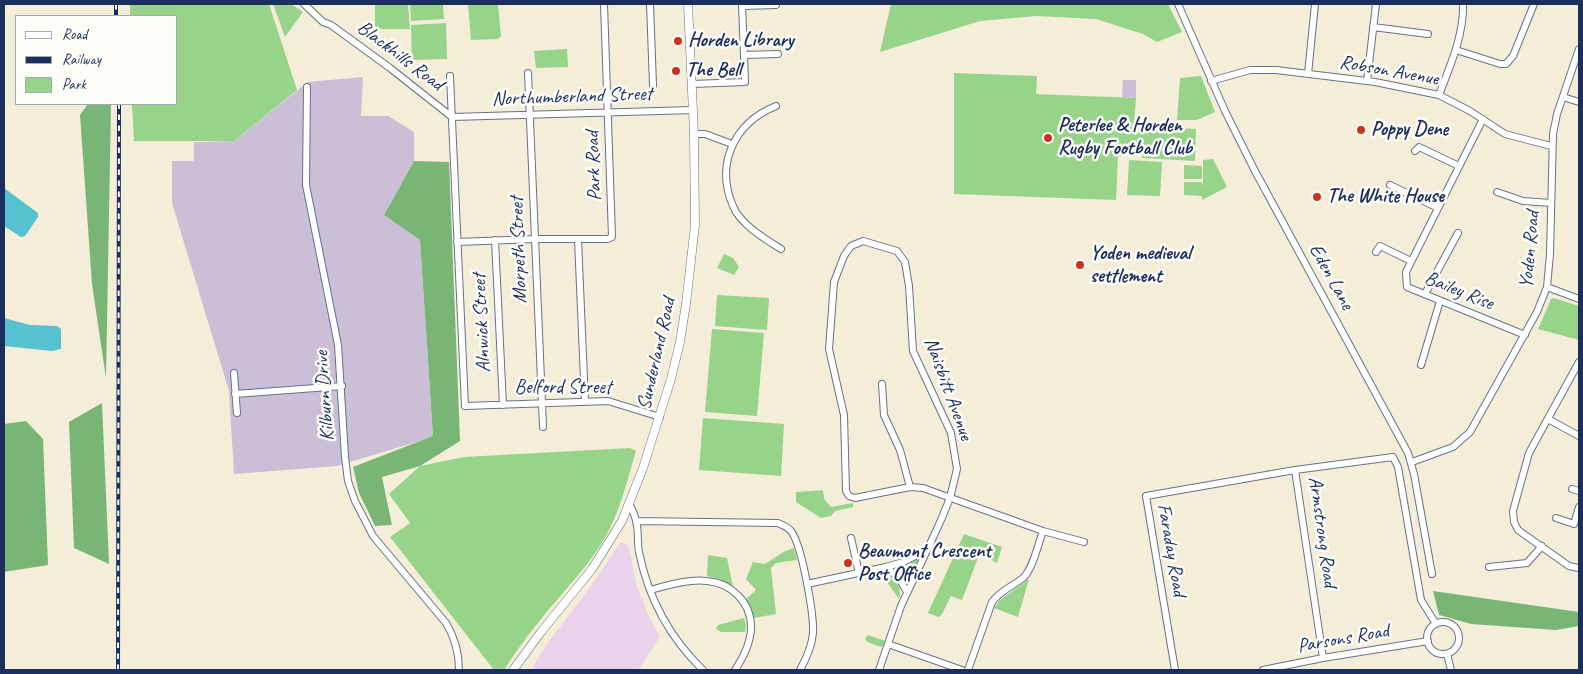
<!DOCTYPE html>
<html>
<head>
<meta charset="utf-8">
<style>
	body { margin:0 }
	#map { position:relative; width:1583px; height:674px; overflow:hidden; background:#f4edd8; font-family:Caveat,sans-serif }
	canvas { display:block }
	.frame { position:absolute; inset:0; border:5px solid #1b2f5e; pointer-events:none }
	.legend { position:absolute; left:15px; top:15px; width:162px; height:90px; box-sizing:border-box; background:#fdfcf7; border:1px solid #a3aaba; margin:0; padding:6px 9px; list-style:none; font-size:15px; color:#1b2f5e }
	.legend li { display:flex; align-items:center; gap:10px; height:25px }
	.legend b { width:25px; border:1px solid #a3aaba }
</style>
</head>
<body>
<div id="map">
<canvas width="1583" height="674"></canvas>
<div class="frame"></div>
<ul class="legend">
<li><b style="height:6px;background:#fff"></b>Road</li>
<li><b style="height:6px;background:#1b2f5e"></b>Railway</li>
<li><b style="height:14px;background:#97d489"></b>Park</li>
</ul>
</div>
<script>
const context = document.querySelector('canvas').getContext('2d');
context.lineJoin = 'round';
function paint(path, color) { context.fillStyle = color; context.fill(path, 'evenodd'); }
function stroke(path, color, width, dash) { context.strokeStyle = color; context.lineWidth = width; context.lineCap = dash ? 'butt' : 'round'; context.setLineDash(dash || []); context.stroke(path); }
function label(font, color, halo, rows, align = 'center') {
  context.font = font + ' Caveat,sans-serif'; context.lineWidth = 5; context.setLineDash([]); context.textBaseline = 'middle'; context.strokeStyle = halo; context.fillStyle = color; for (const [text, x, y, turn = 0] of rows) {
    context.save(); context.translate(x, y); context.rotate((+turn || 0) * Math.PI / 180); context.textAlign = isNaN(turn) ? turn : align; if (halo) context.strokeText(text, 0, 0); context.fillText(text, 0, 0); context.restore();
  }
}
const built = new Path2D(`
	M621,542L629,546L636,584L649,617L660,637L638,670H531L549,641L586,593Z`);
const industrial = new Path2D(`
	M363,77L361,116H388L414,132V161L384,215L420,240L433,437L337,466L234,474L229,391L172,203V161H194V142L234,141L308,82Z
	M1123,80H1136V98L1122,97Z`);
const green = new Path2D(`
	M130,4H269L297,90L234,141H134L132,104H176V16H130Z
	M273,4L282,5L283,4H291L303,12L285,37Z
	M375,4H408L410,29H375Z
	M410,4H443L444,19L411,21Z
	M468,4H498L501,36L498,39L471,40Z
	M891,4H1168L1182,32L1157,42L1143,34L1096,19L1036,16L980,21L880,52Z
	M446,23L447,59L412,60L411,25Z
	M567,49L568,67L536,68L534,51Z
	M954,73L1037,76L1036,94L1136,98L1134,124H1143V127L1196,129L1195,161L1142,158V149L1127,148L1126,156H1118L1116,200L954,194Z
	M1201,76L1215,112L1197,120H1177L1180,78Z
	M1213,159L1227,187L1202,200V196L1184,195V182H1202L1203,187V160Z
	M1129,160L1162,162L1160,196L1127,195Z
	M1184,165L1202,166V179H1184Z
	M724,254L733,258L739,267L734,275L717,268Z
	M717,295L769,298L767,330L715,326Z
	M1554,298L1579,306V340L1538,329L1551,299Z
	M712,329L764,333L757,416L705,412Z
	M703,418L784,424L781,476L699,470Z
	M630,448L636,451C628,477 622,505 609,530C596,556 575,579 557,600C537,623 520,645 504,670H494L390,537L410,523L389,494L420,466L464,457Z
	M823,490L824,499L831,507L853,503V507L835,511L831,516L821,518L796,502V492Z
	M964,534L1002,547L997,563L993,561L984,551L979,555L962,600L951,596L942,614L939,617L928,613Z
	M794,548L797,560L776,563L771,568L776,614L754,618L745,600L756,590L746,579L753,562L765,564L785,551Z
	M708,555L727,558L733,587L719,579L707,576Z
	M921,555L907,584L893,570L909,564Z
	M882,575C895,576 903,587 899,599Z
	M1029,579L1018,617L994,608L999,601Z
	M744,618L746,625L745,632H721L716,629L718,625Z
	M868,635L885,641V644L881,647L867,642L865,638Z`);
const forest = new Path2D(`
	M88,104H111L106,378L92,284L80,115Z
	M414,161L449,162L460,441L420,466L382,477L392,525L375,526L359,493L353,467L433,436L420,240L384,215Z
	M102,403L109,564L74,548L69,422Z
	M26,421L43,439L48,565L4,572V424Z
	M1433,591L1579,612V626L1556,630L1471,624L1439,615Z`);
const water = new Path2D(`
	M4,188L38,213V217L25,236L21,237L4,226Z
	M4,318L30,325L57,326L61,329V349L52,351L4,346Z`);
const minor = new Path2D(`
	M304,4L323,22L331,25L390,68L452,117L693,110
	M650,4L653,85
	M1178,4L1225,111L1255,171L1408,453L1414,474L1432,574
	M742,6L776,5
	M1373,27L1428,34
	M1456,50L1500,64H1506L1513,56L1534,4
	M744,55L778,54
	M528,73L543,427
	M1308,74L1315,4
	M450,76L465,406L608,401L660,417
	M1211,81L1250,70H1276L1375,82L1439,95L1470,111L1505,134L1551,146
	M1367,81L1376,4
	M692,84L745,82L742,4
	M307,87L306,185L338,345L345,457L348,481L355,501L373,536L446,623C455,638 459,653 459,670
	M1439,95C1450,66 1464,35 1463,4
	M1563,97L1579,102
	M776,106C734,123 715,164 733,206C740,224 765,239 781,249
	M1483,119L1406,272L1407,287L1525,335
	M694,134H705L732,144
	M1415,151L1419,147L1459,166
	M1390,185L1438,208
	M1497,192L1523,201L1551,203
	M495,240L503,405
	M578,240L585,402
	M457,242L535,239H608L612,237L604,4
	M1376,252L1380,246L1411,261
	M1547,287L1579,299
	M1425,294L1458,233
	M1579,362L1529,453L1513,511L1514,522L1518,530L1569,566L1579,568
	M1421,365L1440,301
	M234,373L237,413
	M882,384L884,415L900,450L910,487
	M235,394L342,386
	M1548,419L1579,436
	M1412,462L1453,447L1470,432L1537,312L1547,287L1550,254L1553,134L1557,114L1579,49
	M1572,489L1579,491
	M629,503C632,509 635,515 636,521C639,531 637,542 639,552C648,597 670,638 703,670
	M1556,518L1574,524L1579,507
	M636,521L778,523C782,525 788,527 791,531C802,545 814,615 813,633C812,646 806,659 800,670
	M851,538L859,573
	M886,567L899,578L907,592
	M1489,567L1527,563L1542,546
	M807,584L886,567L903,562L917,555L930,544L941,520L950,498L957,469L951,433L913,351L909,286L905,262L897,251L863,241L851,246L844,256L834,282L829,349L844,415L846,491L849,496L855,498L910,487L923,488L1043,531L1084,542
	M650,590C669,585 688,579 707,581C731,583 751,602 751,627C751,642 743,658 735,670
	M1427 638a16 16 0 1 1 32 0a16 16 0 1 1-32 0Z
	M888,644L962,670
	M1447,654L1451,670
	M1323,658L1295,470L1393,457L1398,467L1421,600L1436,624
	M879,670L901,606L929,546
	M968,670L992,602C1000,591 1013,586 1023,578C1033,569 1038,544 1043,531
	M1175,670L1146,496L1295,470
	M1263,670L1323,658L1428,641`);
const major = new Path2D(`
	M513,670L541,632L592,569L622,521L643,468L671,379L680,342L686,304L695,225L694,134L688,4`);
const rail = new Path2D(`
	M116,4V16
	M118,670L119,104`);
const markers = [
	[678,41,5,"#c8321e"],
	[676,71,5,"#c8321e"],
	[1361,130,5,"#c8321e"],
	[1048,138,5,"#c8321e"],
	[1317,197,5,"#c8321e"],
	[1080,265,5,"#c8321e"],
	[848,563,5,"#c8321e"]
];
const poiNames = [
	["Horden Library",688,41],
	["The Bell",686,71],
	["Peterlee & Horden",1058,126],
	["Rugby Football Club",1058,149],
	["Poppy Dene",1371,130],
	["The White House",1327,197],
	["Yoden medieval",1090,254],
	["settlement",1090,277],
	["Beaumont Crescent",858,552],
	["Post Office",858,575]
];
const streetNames = [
	["Blackhills Road",400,56,37],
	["Robson Avenue",1389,71,10],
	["Northumberland Street",572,97,-2],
	["Park Road",594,166,-92],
	["Morpeth Street",519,250,-92],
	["Yoden Road",1530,250,-85],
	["Eden Lane",1331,277,61],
	["Bailey Rise",1459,291,22],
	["Alnwick Street",482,323,-93],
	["Sunderland Road",657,354,-77],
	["Belford Street",563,388],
	["Naisbitt Avenue",948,389,70],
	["Kilburn Drive",325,396,-94],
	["Armstrong Road",1322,532,82],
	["Faraday Road",1171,550,80],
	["Parsons Road",1343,639,-10]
];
paint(built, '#ead1ec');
paint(industrial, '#cabfd6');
paint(green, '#97d489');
paint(forest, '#79b675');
paint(water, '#56c1d0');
stroke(minor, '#677289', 8);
stroke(major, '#677289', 9);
stroke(minor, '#fff', 6);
stroke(major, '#fff', 8);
stroke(rail, '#1b2f5e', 4);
stroke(rail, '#fdfcf7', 2, [5.5]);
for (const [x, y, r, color] of markers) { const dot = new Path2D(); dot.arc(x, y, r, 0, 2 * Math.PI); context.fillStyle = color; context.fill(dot); stroke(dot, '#fdfcf7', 2); }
label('bold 20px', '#1b2f5e', '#fdfcf7', poiNames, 'left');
label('20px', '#1b2f5e', '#fdfcf7', streetNames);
</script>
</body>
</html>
